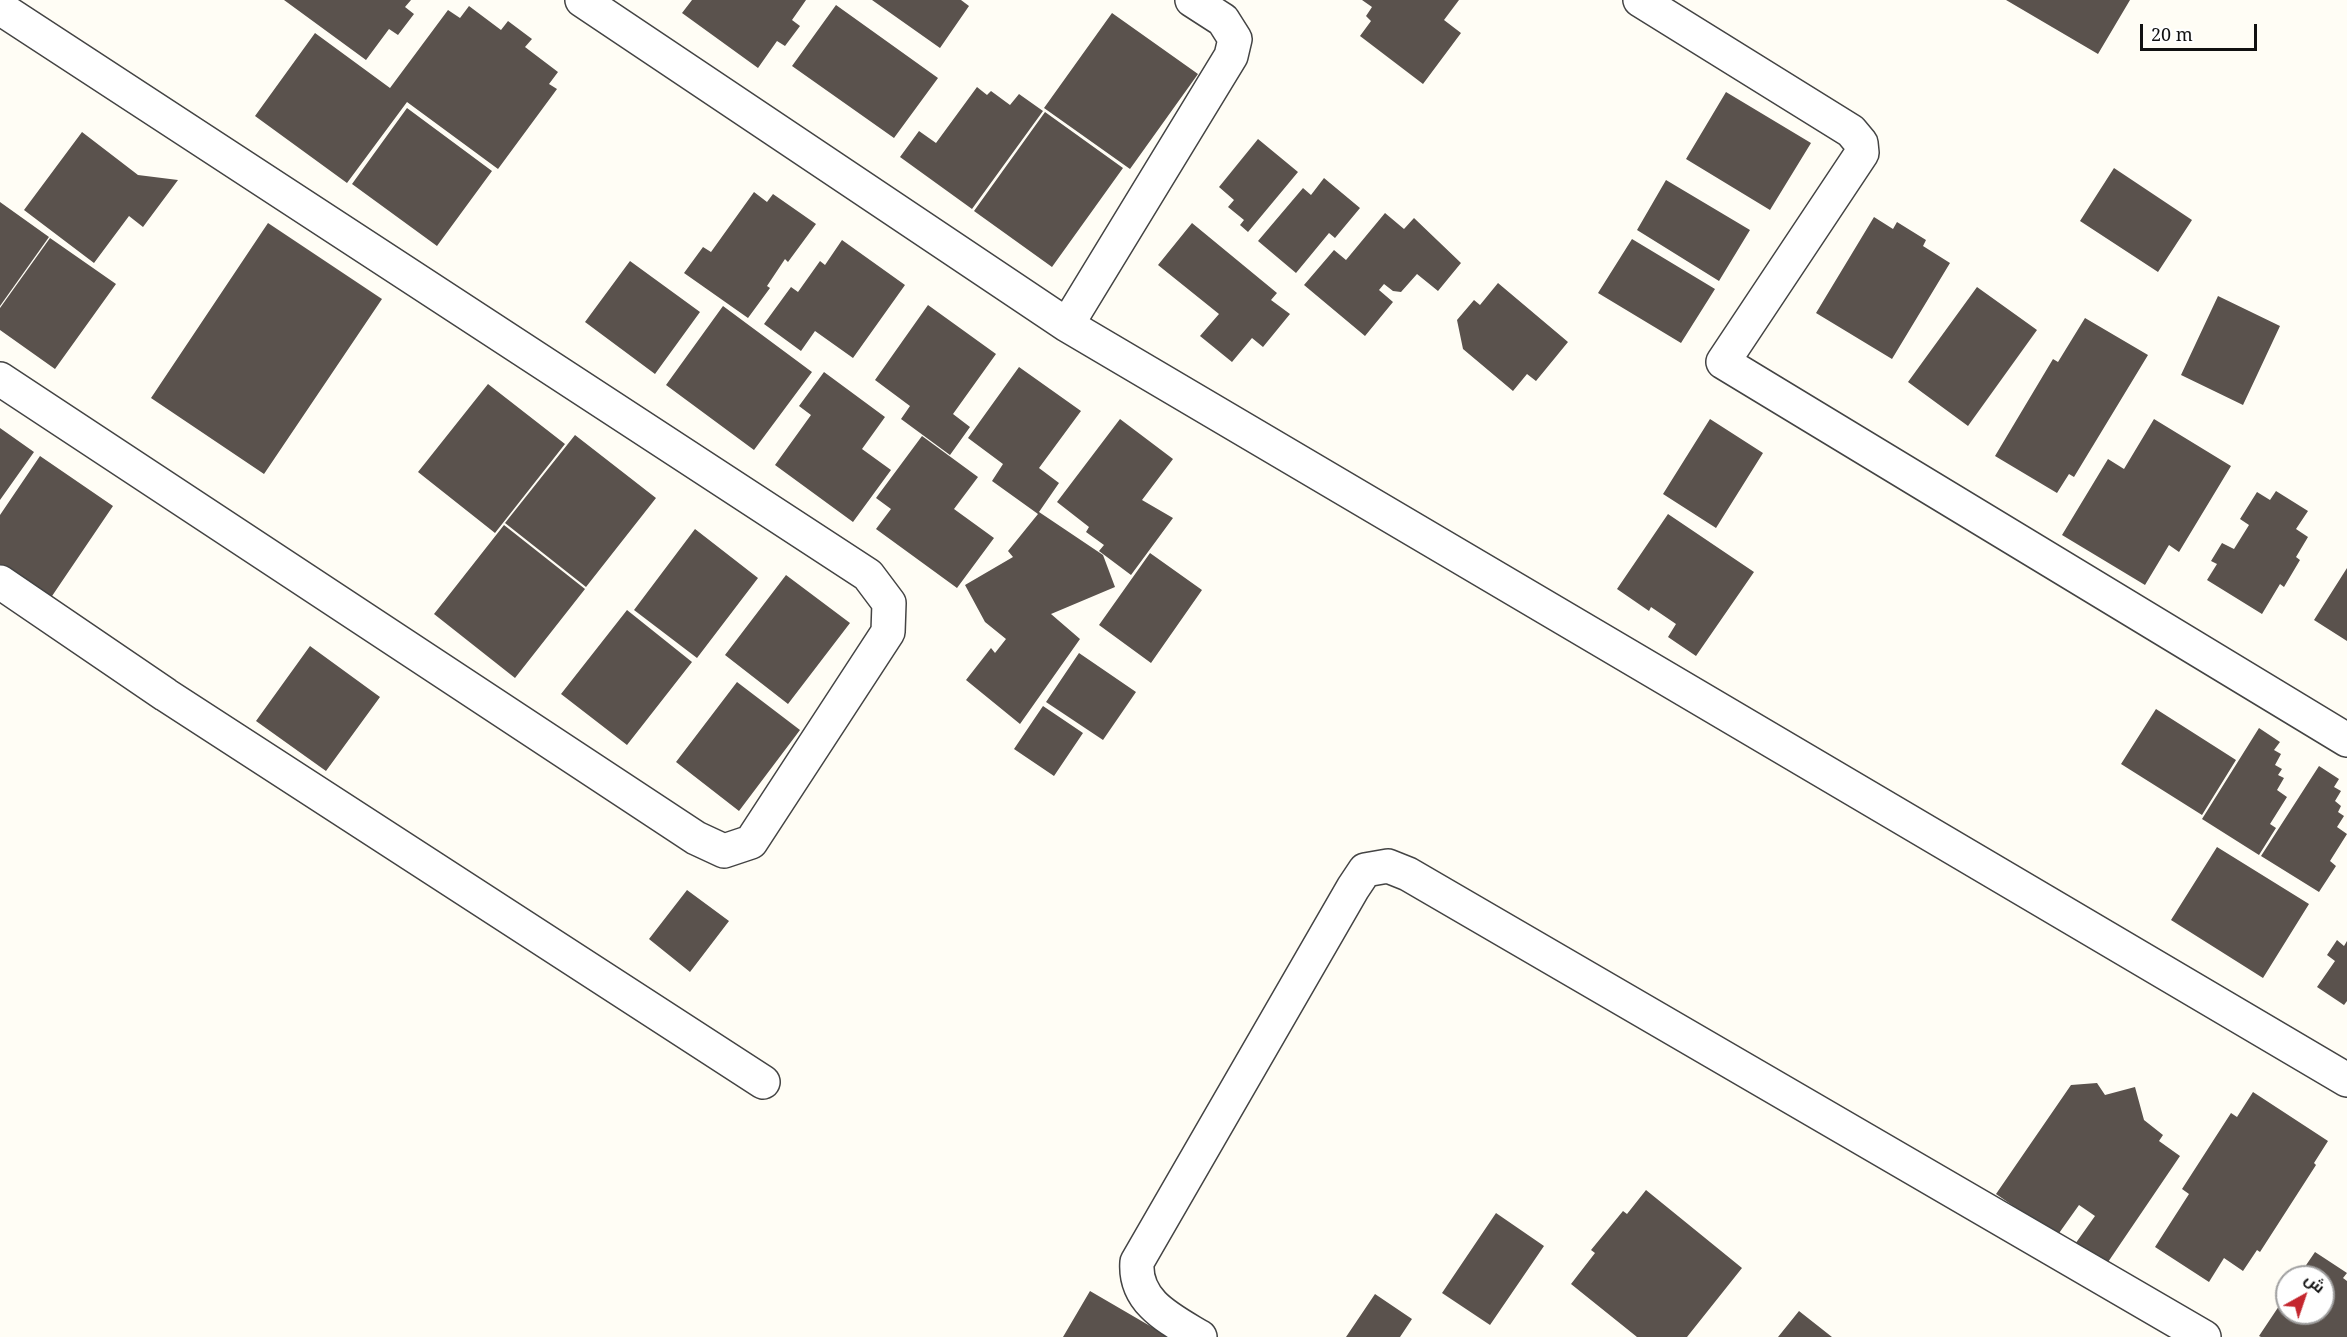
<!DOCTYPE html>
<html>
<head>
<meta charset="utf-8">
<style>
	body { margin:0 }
	#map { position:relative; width:2347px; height:1337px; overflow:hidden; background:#fffdf5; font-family:"Noto Serif",Cairo,serif }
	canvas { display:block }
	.north { position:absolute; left:2275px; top:1265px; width:60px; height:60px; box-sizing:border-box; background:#fff; border:2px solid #a0a0a0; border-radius:50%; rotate:40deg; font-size:16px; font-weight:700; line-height:24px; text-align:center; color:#111 }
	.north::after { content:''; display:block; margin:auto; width:21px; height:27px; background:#c4262e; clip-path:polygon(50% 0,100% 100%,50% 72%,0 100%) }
	.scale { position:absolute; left:2140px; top:24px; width:117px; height:27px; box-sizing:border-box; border:3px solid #111; border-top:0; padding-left:8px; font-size:18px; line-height:21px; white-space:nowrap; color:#111; -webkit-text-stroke:4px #fff; paint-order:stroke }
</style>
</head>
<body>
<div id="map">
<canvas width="2347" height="1337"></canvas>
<div class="north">ش</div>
<div class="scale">20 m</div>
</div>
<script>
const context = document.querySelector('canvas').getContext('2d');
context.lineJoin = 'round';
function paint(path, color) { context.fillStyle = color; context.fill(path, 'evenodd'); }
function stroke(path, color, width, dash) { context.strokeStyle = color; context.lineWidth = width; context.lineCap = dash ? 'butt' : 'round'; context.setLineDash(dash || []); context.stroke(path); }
const building = new Path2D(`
	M284,0H411L405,7L414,14L398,35L389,29L366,60Z
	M692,0H806L792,20L800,26L785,46L777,41L758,68L682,13Z
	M872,0H961L969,6L940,48Z
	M1362,0H1459L1444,20L1461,33L1423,84L1360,36L1371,21L1366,16L1372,7Z
	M2006,0H2130L2098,54Z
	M836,5L938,78L894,138L792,66Z
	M469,6L501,30L508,21L532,39L525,47L558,72L549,84L557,89L498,169L407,102L347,183L255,116L315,33L390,88L448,10L460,18Z
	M1112,13L1198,74L1130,169L1044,108Z
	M977,87L987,95L991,91L1010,105L1019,94L1043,111L972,209L900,157L919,131L936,143Z
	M1726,92L1811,143L1770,210L1686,159Z
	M407,108L492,171L437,246L352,184Z
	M1045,112L1123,168L1052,267L974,211Z
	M82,132L138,175L178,180L143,227L129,216L94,263L24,210Z
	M1258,139L1298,172L1248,232L1240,225L1244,220L1228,207L1234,200L1219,187Z
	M2114,168L2192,220L2158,272L2080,221Z
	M1324,178L1360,208L1335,238L1329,233L1296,273L1258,241L1303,188L1311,195Z
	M1666,180L1750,230L1719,281L1637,230Z
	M754,192L767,202L773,194L816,224L788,262L785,259L767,286L770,288L748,318L684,273L703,247L711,252Z
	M0,202L49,237L0,306Z
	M1385,213L1404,229L1414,218L1461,263L1438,291L1417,274L1401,292L1393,291L1384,284L1379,290L1393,302L1365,336L1304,285L1334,250L1346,260Z
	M1874,217L1893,229L1897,222L1926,240L1923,246L1950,263L1892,359L1816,313Z
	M268,223L382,299L264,474L151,398Z
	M1192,223L1277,293L1271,300L1290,314L1263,347L1252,338L1232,362L1200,336L1219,314L1158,265Z
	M50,238L116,284L55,369L0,330V308Z
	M1632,239L1715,289L1681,343L1598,293Z
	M842,240L905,285L853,358L815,331L801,351L764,324L791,287L798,292L820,261L825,265Z
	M630,261L700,312L655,374L585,322Z
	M1498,283L1568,342L1536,381L1527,374L1513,391L1463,349L1457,320L1474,300L1480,305Z
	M1977,287L2037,330L1968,426L1908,382Z
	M2218,296L2280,326L2243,405L2181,375Z
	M928,305L996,354L953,414L970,427L950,455L901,419L910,406L875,380Z
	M723,306L812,372L754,450L666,385Z
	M2085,318L2148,355L2074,477L2069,474L2057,493L1995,456L2053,359L2058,362Z
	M1019,367L1081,411L1039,468L1059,483L1039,512L1103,555L1115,587L1051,614L1080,639L1020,724L966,680L991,648L995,653L1006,639L985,622L965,585L1013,557L1008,551L1038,514L992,481L1003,464L968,438Z
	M824,372L885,417L862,449L891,470L853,522L775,465L811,415L799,406Z
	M488,384L565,444L495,533L418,472Z
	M1120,419L1173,459L1142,500L1173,518L1131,575L1099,551L1104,545L1086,532L1089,527L1057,502Z
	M1710,419L1763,453L1716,528L1663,494Z
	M2154,419L2231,466L2179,552L2169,545L2145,585L2062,535L2108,459L2124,469Z
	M0,428L34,452L0,500Z
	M575,435L656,498L586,587L505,523Z
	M922,436L978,477L954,509L994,538L957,588L876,529L891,509L876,498Z
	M40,456L113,506L50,599L0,564V515Z
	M2276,491L2308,511L2296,529L2308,537L2296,557L2300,560L2284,587L2280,584L2262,614L2207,580L2217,564L2211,561L2222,543L2234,549L2249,525L2240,519L2257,492L2270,500Z
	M1668,514L1754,572L1696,656L1668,637L1676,624L1651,607L1649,611L1617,589Z
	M504,525L585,589L515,678L434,614Z
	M695,529L758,578L697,658L634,610Z
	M1150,553L1202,590L1151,663L1099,625Z
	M2347,568V641L2314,620Z
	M786,575L850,623L788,704L725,655Z
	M627,610L692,662L627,745L561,694Z
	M310,646L380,697L326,771L256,721Z
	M1079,653L1136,692L1103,740L1046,702Z
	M737,682L800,730L739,811L676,762Z
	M1043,706L1083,733L1054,776L1014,749Z
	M2156,709L2236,760L2202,815L2121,764Z
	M2259,728L2280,742L2274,750L2281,754L2275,765L2282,769L2278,775L2284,778L2277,790L2287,797L2270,824L2276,828L2259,855L2202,819Z
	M2319,766L2339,779L2334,787L2341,791L2335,801L2341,806L2338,812L2344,816L2337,827L2347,834L2330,861L2336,866L2319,892L2261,856Z
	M2217,847L2309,904L2263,978L2171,920Z
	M687,890L729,921L690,972L649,939Z
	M2337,940L2344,946L2347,941V1001L2344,1005L2317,987L2335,961L2327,955Z
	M2097,1083L2105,1095L2135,1087L2144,1120L2163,1135L2159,1141L2180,1156L2104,1268L2073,1247L2095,1216L2079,1205L2057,1236L1996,1194L2071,1085Z
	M2253,1092L2328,1141L2314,1163L2316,1165L2260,1252L2257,1250L2243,1271L2224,1258L2209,1282L2155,1247L2189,1194L2182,1189L2231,1113L2237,1117Z
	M1646,1190L1742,1268L1687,1337H1637L1571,1284L1595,1253L1591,1250L1623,1211L1627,1214Z
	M1496,1213L1544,1246L1490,1325L1442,1293Z
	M2315,1252L2347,1273L2343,1278L2347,1281V1337H2261L2259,1336L2287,1294V1313H2323V1277H2298Z
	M1090,1291L1169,1337H1063Z
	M1375,1294L1412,1319L1400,1337H1346Z
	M1799,1311L1832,1337H1778Z`);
const minor = new Path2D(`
	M582,0L1067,325L2347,1080
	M1640,0L1851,131L1861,143L1862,153L1723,362L2347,740
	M0,8L868,575L889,603L888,632L751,842L724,851L696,838L0,379
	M1067,325L1231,56L1235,39L1223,20L1192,0
	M0,582L166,695L763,1082
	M1200,1337C1170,1319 1134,1302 1137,1262L1353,888L1365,870L1388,866L1408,874L2204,1337`);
paint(building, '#5a524d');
stroke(minor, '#444', 36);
stroke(minor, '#fff', 33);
</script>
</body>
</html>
